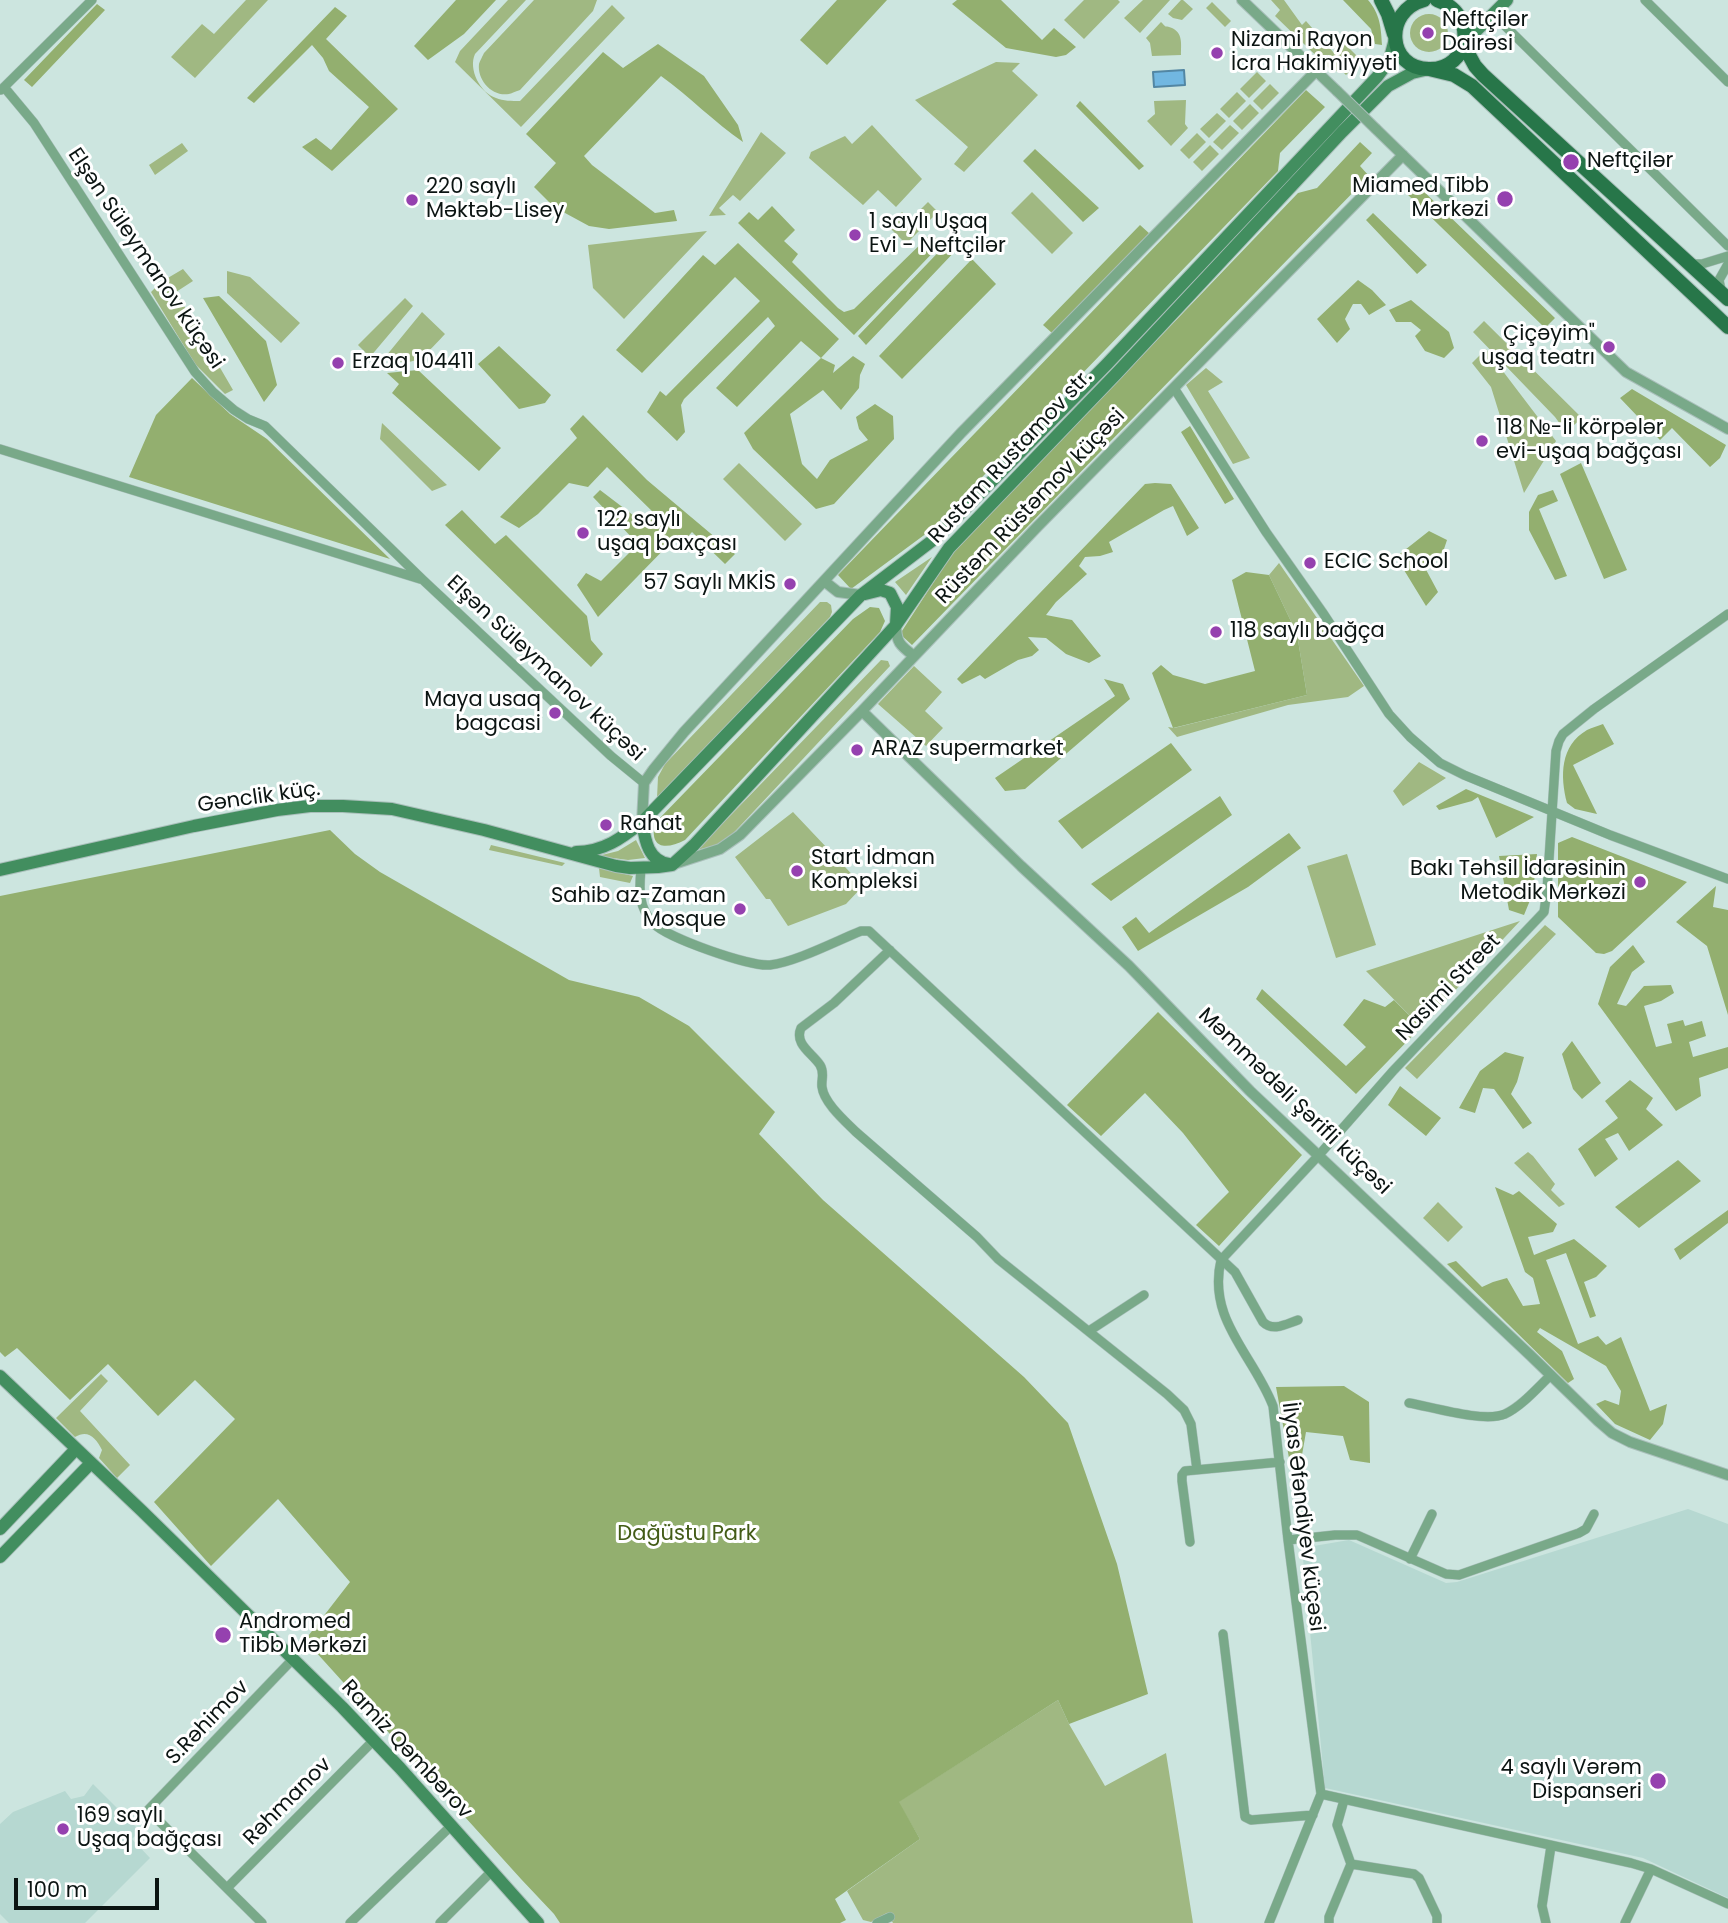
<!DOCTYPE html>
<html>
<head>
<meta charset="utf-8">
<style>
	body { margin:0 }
	#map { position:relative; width:1728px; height:1923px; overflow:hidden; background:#cce5df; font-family:Poppins,sans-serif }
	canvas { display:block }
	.scale { position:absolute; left:14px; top:1878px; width:145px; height:32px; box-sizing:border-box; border:4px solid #0b1412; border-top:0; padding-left:9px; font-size:21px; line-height:24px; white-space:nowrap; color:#0b1412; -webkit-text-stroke:5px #fff; paint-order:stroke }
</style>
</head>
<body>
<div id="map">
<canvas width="1728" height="1923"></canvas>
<div class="scale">100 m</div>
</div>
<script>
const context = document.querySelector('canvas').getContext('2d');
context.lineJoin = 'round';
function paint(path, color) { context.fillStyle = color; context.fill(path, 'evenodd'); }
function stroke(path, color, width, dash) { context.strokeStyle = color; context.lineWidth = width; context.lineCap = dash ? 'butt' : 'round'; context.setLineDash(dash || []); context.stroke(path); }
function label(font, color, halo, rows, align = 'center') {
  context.font = font + ' Poppins,sans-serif'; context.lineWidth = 6; context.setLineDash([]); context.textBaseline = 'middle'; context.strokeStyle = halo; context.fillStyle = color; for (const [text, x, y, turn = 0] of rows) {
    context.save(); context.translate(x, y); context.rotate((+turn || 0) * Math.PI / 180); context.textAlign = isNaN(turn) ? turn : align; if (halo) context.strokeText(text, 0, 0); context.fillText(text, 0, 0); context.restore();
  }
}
const built = new Path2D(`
	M1688,1509L1728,1524V1898L1643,1858L1325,1788L1302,1548L1349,1540L1446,1583L1457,1582Z
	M93,1784L140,1831L132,1839L150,1858L85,1923H9L0,1914V1824L13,1812L65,1791L71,1799L84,1796Z`);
const green = new Path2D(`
	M246,0H268L195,78L171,57L202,24L214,34Z
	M508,0H526L475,54C468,69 480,93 496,98C503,101 512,101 520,101L612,5L625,18L521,127L455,62L460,51Z
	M534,0H597L593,11L520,90C519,90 510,94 509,94C492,97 477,80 479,64C480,61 483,55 484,53Z
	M1084,0H1118L1120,2L1084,39L1064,20Z
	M1143,0H1170L1140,33L1124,18Z
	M1181,0H1183L1193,9L1182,20L1173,18L1168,14Z
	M1271,0H1284L1302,25L1306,21L1334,53L1345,44L1361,60L1346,75L1341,70L1333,72L1275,16L1280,10Z
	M1212,2L1231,21L1225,27L1206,8Z
	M1410 33a19 19 0 1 1 38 0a19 19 0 1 1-38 0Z
	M1161,22C1169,30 1162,24 1172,28C1183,33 1181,44 1181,55L1152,56L1150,43L1146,38Z
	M996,62L1020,63L1012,71L1038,95L964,172L954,164L968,147L915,100Z
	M1257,72L1266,81L1249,98L1240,89Z
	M1270,84L1279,93L1262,110L1253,101Z
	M1237,92L1246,101L1229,118L1220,109Z
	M1186,100L1185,124L1188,128L1171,146L1147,121L1155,114L1154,101Z
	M1250,104L1259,113L1242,130L1233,121Z
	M1217,113L1226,121L1209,138L1200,129Z
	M872,125L922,179L896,207L878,190L863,205L809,158L811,152L845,136L852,144Z
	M1230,125L1239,133L1222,150L1213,142Z
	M761,132L786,153L740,201L733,195L719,208L726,215L709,216Z
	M1197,133L1206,142L1189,159L1180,150Z
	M182,143L188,151L155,175L149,165Z
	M1210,145L1219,154L1202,171L1193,162Z
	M1032,192L1073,233L1052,254L1011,213Z
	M928,202L938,212L906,244L888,226L902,212L910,220Z
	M707,231L624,319L593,288L588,245Z
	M183,269L193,281L176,292L233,390L225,394L195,364L151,292L161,282Z
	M227,271L250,277L300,323L281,343L227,293Z
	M405,298L413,306L370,357L358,345Z
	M422,312L445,334C426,354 414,372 386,356Z
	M1484,321L1582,418L1566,432L1555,417L1473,332Z
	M1486,349L1556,441L1524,493L1491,387L1472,363Z
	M1206,368L1223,382L1208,391L1250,458L1233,464L1186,385Z
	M382,423L447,485L432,491L380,439Z
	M739,463L802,524L785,541L723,479Z
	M932,557L906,595L895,582Z
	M1279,563L1364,686L1348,697L1288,705L1177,737L1168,727L1174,728L1307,695L1297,634L1269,575Z
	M820,602H827L831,605L832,612L830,617L657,798L658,777L665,764Z
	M881,660L888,661L890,666L726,841L717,845L697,850Z
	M914,666L942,692L925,711L943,728L926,746L878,704Z
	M1419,762L1446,778L1403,806L1393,791Z
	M793,812L863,886L846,904L788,926L770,899H766L735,857Z
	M636,840L645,858L628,860L598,856L618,851Z
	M491,845L565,863L562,866L489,850Z
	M1347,854L1376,945L1336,958L1307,866Z
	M599,868L633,876L630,883L600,877Z
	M1520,921L1421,1027L1366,971Z
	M1545,925L1556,934L1417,1079L1405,1068Z
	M1528,1152L1533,1156L1555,1184L1551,1190L1565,1204L1559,1207L1514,1163Z
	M1438,1202L1463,1227L1448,1242L1423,1218Z
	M101,1374L108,1381L80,1411L130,1465L117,1478L99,1458L102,1450C96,1438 88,1429 75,1437L56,1418Z
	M1058,1700L1069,1724L1105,1786L1166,1753L1193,1923H893L887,1913L871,1922L863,1920L847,1891L920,1839L898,1802Z`);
const forest = new Path2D(`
	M456,0H496L464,34L428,60L414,46Z
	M837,0H887L827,65L800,40Z
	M957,0H1001L1042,40L1054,28L1076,47L1066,55L1056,57L1006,48L952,4Z
	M1343,0H1368C1380,14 1381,27 1382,45L1375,44L1371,29Z
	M97,4L105,10L32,87L24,80Z
	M335,7L347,16L326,39L398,109L332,171L302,147L316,138L331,150L369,107L329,71L323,58L312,45L254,103L247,98Z
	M658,44L704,76L738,125L743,142C714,122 690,97 661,76L584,156L592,165L655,213L674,210L677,221L609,229L589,226L554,207L534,187L556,163L526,134L603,52L623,68Z
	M1306,90L1325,107L1280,153L1278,171L931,530L851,589L838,575Z
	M1080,101L1144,166L1139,170L1076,106Z
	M1360,142L1372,153L1360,166L1369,176L912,645L900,634L952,554L1298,193L1317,188Z
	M1035,149L1099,208L1083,222L1023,161Z
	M1414,182L1555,318L1545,328L1405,192Z
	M772,206L795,230L784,241L798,254L792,262L838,308L844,312L854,309L931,234L942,243L854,335L738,223L749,212L758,220Z
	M1373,213L1427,265L1417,274L1366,220Z
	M1140,225L1150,234L1052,333L1043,325Z
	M951,239L959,247L866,345L858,336Z
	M738,243L839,339L821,358L835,365L833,373L853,356L865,364L860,375L859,388L841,410L823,390L790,414L802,464L817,479L830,460L868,440L859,429L856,417L875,404L893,416L894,439L834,504L816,509L753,449L744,433L821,358L801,341L737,407L716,388L775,326L768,317L684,399L681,405L685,432L677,441L647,412L660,391L666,396L760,301L735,277L642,373L616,350L703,255L715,265Z
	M972,259L996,284L902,379L879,356Z
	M1358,280L1372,290L1386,305L1369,315L1361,304H1353L1345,319L1350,329L1337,343L1317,319Z
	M219,296L266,341L277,385L264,402L203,298Z
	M1411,300L1449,332L1454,348L1444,358L1425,351L1415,336L1421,330L1411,322H1396L1389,310Z
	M499,346L551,395L545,403L519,409L478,364Z
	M418,370L501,448L479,471L392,393L399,384L387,373Z
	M192,378L230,414L267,439L390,559L129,477L156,415Z
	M1632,389L1726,445L1720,458L1710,467L1672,428L1660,440L1620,398Z
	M583,415L647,480L735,554L725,564L692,532L683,542L677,536L598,617L577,585L586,573L601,581L638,544L593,497L600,490L646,525L656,515L607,467L588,487L569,483L538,514L519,528L500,517L577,438L570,429Z
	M1190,426L1234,499L1225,504L1181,432Z
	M1581,463L1627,570L1604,579L1560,474Z
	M1155,483L1171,484L1199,528L1187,536L1173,506L1164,510L1109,542L1113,552L1100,556L1085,557L1079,566L1087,574L1056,602L1046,615L1072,620L1101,656L1089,663L1066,654L1046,638L1028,637L1039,650L1032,656L1018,660L985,679L980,675L962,684L957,679L1145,484Z
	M1553,490L1558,501L1539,509L1567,576L1555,580L1529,530V512L1538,495Z
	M462,510L495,544L506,535L587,616L591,640L603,654L591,667L445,525Z
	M1429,531L1447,540L1443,552L1423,564L1438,592L1426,606L1396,557Z
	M1246,572L1269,575L1297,634L1307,695L1173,728L1152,673L1161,665L1173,675L1205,684L1255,671L1232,580Z
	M870,607L879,608L885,621L880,632L685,840C666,850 649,849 655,823L853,619Z
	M1104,679L1123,684L1130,699L1025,789L1005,791L995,778L1115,696Z
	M1603,724L1614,744L1573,765L1597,814L1575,809L1567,803C1560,776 1560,746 1587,730C1591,728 1598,726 1603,724Z
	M1171,743L1192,770L1082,849L1058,821Z
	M1466,789L1534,817L1496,838L1478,797L1472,801L1439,810L1436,806Z
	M1220,796L1232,815L1111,901L1091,884Z
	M330,830L355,854L380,872L569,980L639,997L689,1026L775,1112L759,1134L823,1200L1024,1377L1068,1423L1117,1564L1148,1694L1069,1724L1058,1700L899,1802L920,1839L835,1899L846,1920L840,1923H560L554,1914L521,1879L305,1640L350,1582L278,1499L211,1566L154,1502L235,1419L195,1380L158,1416L108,1364L70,1400L17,1348L5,1357L0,1352V896Z
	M1289,833L1301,848L1248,887L1138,951L1122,927L1136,917L1149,933Z
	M1572,837L1687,882L1612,951L1604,954L1596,953L1558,917V843Z
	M1537,854L1533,893L1524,915L1509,910L1499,856Z
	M1716,886L1713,907L1728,910V1015L1707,946L1676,922Z
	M1633,945L1645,962L1632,972L1617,1004L1626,1006L1644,986L1671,985L1674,993L1661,1001L1644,1006L1656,1047L1672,1043L1667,1024L1683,1020L1685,1026L1702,1021L1706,1036L1689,1042L1693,1057L1728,1047V1068L1699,1078L1701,1096L1676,1111L1598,1004L1610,967Z
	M1262,989L1346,1066L1366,1047L1343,1025L1364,999L1385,1007L1394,1000L1421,1027L1356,1094L1256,999Z
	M1158,1012L1302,1155L1219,1246L1196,1225L1229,1192L1183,1133L1145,1093L1101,1136L1067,1105Z
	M1572,1041L1601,1083L1582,1099L1573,1089L1562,1054Z
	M1505,1052L1524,1057L1517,1082L1511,1094L1532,1123L1523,1129L1494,1089L1483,1088L1475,1113L1459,1108L1480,1071Z
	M1630,1080L1653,1098L1646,1109L1663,1125L1629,1151L1618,1133L1605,1139L1618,1159L1595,1177L1578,1149L1618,1118L1605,1101Z
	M1400,1086L1441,1118L1426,1136L1388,1105Z
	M1678,1160L1701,1181L1639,1228L1615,1207Z
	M1495,1187L1513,1195L1519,1191L1557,1224L1553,1232L1528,1237L1534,1255L1574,1239L1607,1266L1596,1277L1584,1282L1596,1316L1590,1318L1566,1253L1546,1260L1578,1344L1598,1336L1606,1345L1621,1337L1650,1411L1667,1404L1663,1424L1650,1440L1615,1424L1596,1404L1605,1400L1619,1405L1621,1391L1606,1366L1540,1328L1537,1332L1562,1351L1574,1379L1568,1383L1447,1264L1456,1261L1482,1287L1493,1282L1507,1278L1523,1306L1540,1304L1533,1278L1525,1272Z
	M1728,1210V1223L1680,1260L1674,1249Z
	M1344,1386L1369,1402L1370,1463L1350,1460L1343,1436L1306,1432L1302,1455L1289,1458L1276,1387Z`);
const water = new Path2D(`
	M1184,70L1185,85L1154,87L1153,72Z`);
const minor = new Path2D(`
	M1645,0L1728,82
	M1493,14L1728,246
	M4,87L34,123L195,372L213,392L234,410L248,419L265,426L423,580L611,756L644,783
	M1,90L92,0
	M1691,264H1702L1728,256
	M1721,290L1719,280L1728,264
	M1174,388L1266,532L1323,613L1389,714L1410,737L1440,763L1464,775L1610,835L1728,879
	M0,449L420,579
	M641,869C639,889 638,908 654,924C668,938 750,967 770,965C796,962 836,941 861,931H869L1235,1272L1263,1322C1273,1332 1286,1324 1298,1320
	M890,950L834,1003L801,1028C794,1044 812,1053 820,1065C825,1073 821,1079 822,1087C824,1103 845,1121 856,1132L977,1237L998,1259L1167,1394L1184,1410L1191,1424L1197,1470
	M1089,1331L1144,1295
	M1409,1403C1432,1407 1484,1423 1505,1414C1522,1406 1537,1388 1551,1375
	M1288,1540L1335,1535H1357L1446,1574L1459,1575L1579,1533L1586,1529L1594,1514
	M1190,1542L1182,1481V1475L1185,1471L1280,1462
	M1410,1559L1432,1514
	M1223,1634L1245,1817L1251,1820L1313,1815
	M1321,1794L1631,1863L1651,1869L1728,1904
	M1351,1864L1414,1874L1419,1878L1437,1916V1923
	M227,1888L374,1740
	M262,1923L148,1810L292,1660
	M350,1923L451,1826
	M440,1923L491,1872
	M877,1923L890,1917
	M1269,1923L1321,1794L1288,1540L1273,1406C1253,1354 1207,1320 1221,1260L1319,1155L1393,1071L1544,912L1547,890L1556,751L1559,741L1563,734L1594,709L1728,614
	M1329,1923V1917L1351,1864L1337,1825L1344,1800
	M1546,1923L1542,1906L1551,1846
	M1625,1923L1651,1869`);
const tertiary = new Path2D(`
	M1242,0L1337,91
	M1376,129L1626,372L1728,429
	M824,581L838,592L861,595
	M896,625C896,643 901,646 914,656
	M862,711L1021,866L1129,966L1250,1091L1531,1356L1598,1421L1612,1433L1630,1442L1728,1475
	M642,822L644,783L653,770L684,732L961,433L1316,71
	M674,864L720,849L740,835L862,711L1037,527L1403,155`);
const secondary = new Path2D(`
	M1463,44L1507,0
	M865,594L881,590L890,593L897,607L896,624
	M642,822C645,840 648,861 669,864
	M576,852C603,852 622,838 642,822L861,595L937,537L1107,364L1377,77L1389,61L1395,39
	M0,870L194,826L277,810L310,806H343L392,809L484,830L616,866L630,868L658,867L672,865L694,845L896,625L949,548L1117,373L1342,132L1388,86L1412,73L1429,69
	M0,1376L142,1511L342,1707L400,1768L538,1923
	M0,1529L76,1449
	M0,1557L91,1463`);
const primary = new Path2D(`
	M1381,0L1388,14L1394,34
	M1424,0C1383,11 1387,69 1429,69C1470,70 1479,14 1437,0
	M1463,44L1475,66L1483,75L1728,299
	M1429,69L1454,75L1472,86L1728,327`);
const tertiaryBridge = new Path2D(`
	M1337,91L1376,129`);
const markers = [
	[1428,33,7,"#9541af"],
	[1217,53,7,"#9541af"],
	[1571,162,9,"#9541af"],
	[1505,199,9,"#9541af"],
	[412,200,7,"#9541af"],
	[855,235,7,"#9541af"],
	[1609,347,7,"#9541af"],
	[338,363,7,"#9541af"],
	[1482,441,7,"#9541af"],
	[583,533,7,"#9541af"],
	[1310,563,7,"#9541af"],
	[790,584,7,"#9541af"],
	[1216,632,7,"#9541af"],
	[555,713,7,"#9541af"],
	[857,750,7,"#9541af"],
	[606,825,7,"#9541af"],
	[797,871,7,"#9541af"],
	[1640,882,7,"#9541af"],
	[740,909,7,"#9541af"],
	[223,1635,9,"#9541af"],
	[1658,1781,9,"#9541af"],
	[63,1829,7,"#9541af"]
];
const poiNames = [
	["Neftçilər",1442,21],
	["Dairəsi",1442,45],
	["Nizami Rayon",1231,41],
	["İcra Hakimiyyəti",1231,65],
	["Neftçilər",1587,162],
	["Miamed Tibb",1489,187,"right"],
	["Mərkəzi",1489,211,"right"],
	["220 saylı",426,188],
	["Məktəb-Lisey",426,212],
	["1 saylı Uşaq",869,223],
	["Evi - Neftçilər",869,247],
	["Çiçəyim\"",1595,335,"right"],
	["uşaq teatrı",1595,359,"right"],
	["Erzaq 104411",352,363],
	["118 №-li körpələr",1496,429],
	["evi-uşaq bağçası",1496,453],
	["122 saylı",597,521],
	["uşaq baxçası",597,545],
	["ECIC School",1324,563],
	["57 Saylı MKİS",776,584,"right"],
	["118 saylı bağça",1230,632],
	["Maya usaq",541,701,"right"],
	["bagcasi",541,725,"right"],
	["ARAZ supermarket",871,750],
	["Rahat",620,825],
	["Start İdman",811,859],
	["Kompleksi",811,883],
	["Bakı Təhsil İdarəsinin",1626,870,"right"],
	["Metodik Mərkəzi",1626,894,"right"],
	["Sahib az-Zaman",726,897,"right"],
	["Mosque",726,921,"right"],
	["Andromed",239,1623],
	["Tibb Mərkəzi",239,1647],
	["4 saylı Vərəm",1642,1769,"right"],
	["Dispanseri",1642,1793,"right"],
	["169 saylı",77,1817],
	["Uşaq bağçası",77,1841]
];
const streetNames = [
	["Elşən Süleymanov küçəsi",145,259,56],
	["Rustam Rustamov str.",1011,457,-47],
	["Rüstəm Rüstəmov küçəsi",1031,507,-46],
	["Elşən Süleymanov küçəsi",545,669,43],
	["Gənclik küç.",259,798,-8],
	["Nasimi Street",1449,988,-46],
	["Məmmədəli Şərifli küçəsi",1294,1102,44],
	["İlyas Əfəndiyev küçəsi",1302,1517,83],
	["S.Rəhimov",208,1723,-46],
	["Ramiz Qəmbərov",406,1750,47],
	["Rəhmanov",288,1802,-45]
];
const parkNames = [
	["Dağüstu Park",687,1535]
];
paint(built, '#b6d8d1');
paint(green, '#a0b882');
paint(forest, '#93af6f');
paint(water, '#71b7e1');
stroke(water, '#5286a3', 2);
stroke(minor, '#a9bfba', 10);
stroke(tertiary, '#a9bfba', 12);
stroke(secondary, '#a9bfba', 14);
stroke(primary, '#a9bfba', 16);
stroke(minor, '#79a989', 9);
stroke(tertiary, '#79a989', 10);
stroke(secondary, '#428e5f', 12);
stroke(primary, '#277649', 14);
stroke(tertiaryBridge, '#a9bfba', 12, []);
stroke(tertiaryBridge, '#79a989', 10);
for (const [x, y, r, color] of markers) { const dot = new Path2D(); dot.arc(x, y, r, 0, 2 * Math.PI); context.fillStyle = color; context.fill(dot); stroke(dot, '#fff', 2.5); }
label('21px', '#0b1412', '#fff', poiNames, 'left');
label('21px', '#0b1412', '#fff', streetNames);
label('21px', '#435c17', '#fff', parkNames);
</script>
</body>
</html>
